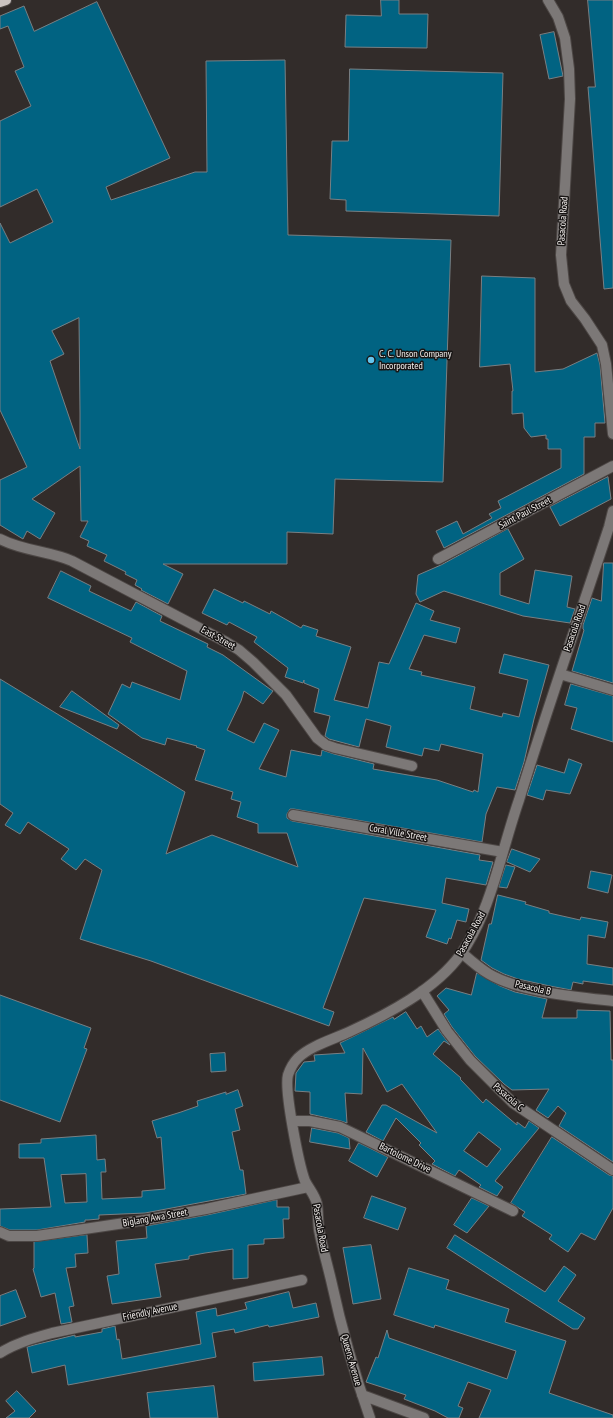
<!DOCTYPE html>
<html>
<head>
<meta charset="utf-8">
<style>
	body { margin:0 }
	canvas { display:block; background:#322c2a }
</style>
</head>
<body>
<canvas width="613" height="1418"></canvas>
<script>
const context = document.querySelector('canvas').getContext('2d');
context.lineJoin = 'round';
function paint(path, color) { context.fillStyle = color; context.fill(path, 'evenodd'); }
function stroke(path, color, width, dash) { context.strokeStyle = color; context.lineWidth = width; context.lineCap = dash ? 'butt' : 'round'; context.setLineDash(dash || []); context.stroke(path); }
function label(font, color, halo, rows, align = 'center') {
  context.font = font + ' "PT Sans Narrow",sans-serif'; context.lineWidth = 3; context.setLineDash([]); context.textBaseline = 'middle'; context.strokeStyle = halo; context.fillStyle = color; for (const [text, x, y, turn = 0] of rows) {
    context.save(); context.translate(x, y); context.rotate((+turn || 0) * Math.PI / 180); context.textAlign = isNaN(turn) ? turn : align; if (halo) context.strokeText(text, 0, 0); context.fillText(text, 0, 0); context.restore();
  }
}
const building = new Path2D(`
	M381,0H399V14H428L427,48L345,47L346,15L381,16Z
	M588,0H613V288L604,289L588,87H595Z
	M97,2L170,158L106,187L111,200L195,172H207L206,61L285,60L288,235L451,240L443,482L335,479L333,534L287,532V564H163L183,574L168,604L141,590L142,589L135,585L137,580L125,574L126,572L104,561L107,555L87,546L89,541L80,537L88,521H81L80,466L32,499L55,513L40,539L27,531L23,539L0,525V480L27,467L0,410V223L10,243L53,222L37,189L0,207V121L31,106L15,71L24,67L8,26L0,29V16L24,6L34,31ZM79,318L80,413V449L50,361L64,354L52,331Z
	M554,32L563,76L549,79L540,35Z
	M350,69L503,73L499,216L346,211V200L330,199L332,141H348Z
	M482,276L535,278V372L563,369L597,353L600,365L605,423H595V437H584V474L444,548L436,531L457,521L463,534L492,518L489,514L501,508L498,501L561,468V449H548V439H546V435L531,437L524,428L523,413L512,414V391H513L510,364L480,367Z
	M608,477L611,499L560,526L550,507Z
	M508,529L524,559L500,573V595L529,604L535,570L572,576L567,607L575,609L570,623L523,616L444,591L420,602L416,594L418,575L441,565Z
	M604,563H613V683L572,671L584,630L583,629V625L592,598L601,601Z
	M61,571L91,586L89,591L131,611L136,602L162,616L160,621L208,644L207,647L223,655L270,689L273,691L263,704L244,691L241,701L227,730L254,743L264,723L279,730L259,769L286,777L291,750L321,756L322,750L334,754L374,764L373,769L437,780L473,792L474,790L478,792L483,754L441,744L439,751L424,748L422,756L386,747L391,726L366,719L359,747L329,739L325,736L330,716L314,712L319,689L304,683V680L303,683L285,677L288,668L254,642L257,637L229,622L227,625L202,613L214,589L243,603L244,601L270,614L271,611L301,628L303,625L318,630L316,636L351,647L334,700L368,708L379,662L389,664L416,603L434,611L430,620L460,628L456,643L424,635L409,669L422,672L421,675L475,687L470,709L502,717L503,713L519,717L528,680L499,673L504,654L549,665L534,719L524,762L515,790L497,787L486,814L482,842L294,809H290L287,814V818L292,821L480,855L479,860L493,862L486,885L446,878L442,903L469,909L466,922L457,920L451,939L449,938L447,944L426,937L436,910L364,898L323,1008L334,1012L329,1026L151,961L80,939L102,870L85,859L76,870L61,859L69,849L28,822L20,834L5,825L13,813L0,804V679L185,792L166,854L212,835L298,867L287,833H258V824L237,817L241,802L231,799L233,792L195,780L205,750L196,747L197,746L167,738L165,745L142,738L108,714L122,684L130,688L132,682L180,700L187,671L130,642L132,638L48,598Z
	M571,684L613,696V742L571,729L577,708L565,705Z
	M72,691L119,725L117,729L60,707Z
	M569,759L582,764L570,794L546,790L543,800L527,795L537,765L564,773Z
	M512,849L540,859L530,872L507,862Z
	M506,865L515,867L507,888L499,887Z
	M591,871L612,875L608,893L588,888Z
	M498,895L526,902L525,904L549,911V913L580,920L581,917L608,922L605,938L588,935L587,964L613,968V985L583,981V984L573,982L571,990L550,986L518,979L504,974L492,968L481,960L489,924H491Z
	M477,973L500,986L515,992L547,999L542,1018H577V1010L610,1011L611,1060H613V1162L559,1126L566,1113L558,1106L548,1118L536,1110L549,1089L512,1090L504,1084L475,1056L452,1027L444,1014L449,1010L437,996L446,988L471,995Z
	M0,995L91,1028L84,1048L87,1049L60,1122L0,1100Z
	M406,1012L417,1029L421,1026L427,1037L438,1029L450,1045L444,1041L433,1054L461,1078L460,1079L483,1103L486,1099L517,1125V1122L525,1128L529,1121L539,1128L495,1181L503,1187L497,1196L479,1187L481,1185L459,1170L455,1176L432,1164L435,1161L419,1145L421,1143L396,1118L383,1141L366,1132L382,1105H386L437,1133L402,1084L387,1092L363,1048L362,1094L345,1093L347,1123L341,1121L310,1114V1092L295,1091L296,1073L304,1062L315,1061L314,1055L345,1053L340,1043L393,1017L394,1019ZM479,1132L501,1149L487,1167L464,1151Z
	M225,1053L226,1071L211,1072L210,1054Z
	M238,1090L243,1106L235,1109L240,1130L232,1132L240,1170H243L246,1194L145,1213L99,1215V1219L88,1220H85V1222L37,1230H10L0,1226V1209L51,1207L44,1158H19V1144L41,1143V1139L96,1135L97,1160L105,1159L106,1172H101L102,1199L142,1197V1191L165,1189L161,1137L157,1138L152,1121L181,1112L198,1106L197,1101L226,1092V1094ZM86,1174L87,1202L65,1203L61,1175Z
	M312,1128L338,1133L349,1138L350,1149L310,1142Z
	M552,1137L609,1175L613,1176V1208L595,1240L581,1233L568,1252L549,1239L552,1235L522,1216L525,1212L511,1203Z
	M359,1143L388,1157L377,1177L349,1161Z
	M372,1196L406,1208L398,1230L364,1218Z
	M472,1198L489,1206L467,1233L454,1225Z
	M277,1200V1207H289V1219H283L284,1238L264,1239V1244L248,1245V1278L233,1279V1249L205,1253L189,1256V1259L155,1264L161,1297L112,1304L107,1276L119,1274L116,1241L147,1238L146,1226L207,1215Z
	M87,1235L88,1253L75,1254L76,1267L66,1268L74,1306L69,1307L72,1322L61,1324L55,1293L41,1297L33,1269L34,1268V1242Z
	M455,1235L545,1292L564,1266L576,1275L558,1301L585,1318L578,1329H573L447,1248Z
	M371,1245L381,1299L353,1304L343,1248Z
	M409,1268L449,1280L446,1289L509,1309L505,1322L566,1341L549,1393L613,1415V1418H479L491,1390L468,1382L458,1406L463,1408L459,1418H448L435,1411L404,1399L406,1395L366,1382L376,1357L378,1358L387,1330L389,1338L507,1379L516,1351L435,1325L434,1328L394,1315Z
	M16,1290L26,1317L0,1326V1296Z
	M289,1292L293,1308L316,1303L319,1317L269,1327L268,1325L235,1333L234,1329L212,1333L216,1357L68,1385L65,1365L32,1373L27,1347L34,1345L75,1335V1337L102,1332V1329L115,1326L117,1340L119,1339L122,1359L201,1344L196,1312L216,1308L217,1316L247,1309L245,1303Z
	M322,1357L324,1375L254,1381L253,1363Z
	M214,1386L218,1418H150L147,1393Z
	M17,1391L36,1411L29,1418H6L15,1411L6,1401Z`);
const minor = new Path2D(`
	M548,0L558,17L565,38L569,69L570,99L561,255L564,284L571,301L585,319L602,345L606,364L613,434
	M0,539C23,551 49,551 72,561L226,642L239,650L253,662L286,695L317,738L326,745L335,748L412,766
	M438,559L613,466
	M560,674L613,690
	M293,815L503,852
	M462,953C470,960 479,968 489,974C520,992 577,997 613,1001
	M422,991L447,1031L470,1060L513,1103L613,1170
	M292,1121H310L340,1127L513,1211
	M0,1232L9,1236H37L145,1220L206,1209L308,1187
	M0,1353C16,1343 34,1338 52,1333L302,1280
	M362,1395L424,1418
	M370,1418C354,1373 341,1326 331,1280C327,1263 322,1246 319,1230C318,1221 318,1212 317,1204C315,1195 309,1189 305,1181C299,1165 284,1090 288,1075C290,1069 294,1062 298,1058C310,1046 334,1039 349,1032C388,1014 436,989 461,954C479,928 489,899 498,869C505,846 511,823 519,800C547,709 579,618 609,527L613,511`);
const major = new Path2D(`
	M0,2L6,0`);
const markers = [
	[371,360,4,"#64c5ee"]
];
const streetNames = [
	["Pasacola Road",563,221,-86],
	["Saint Paul Street",525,513,-28],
	["Pasacola Road",575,628,-71],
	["East Street",218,638,29],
	["Coral Ville Street",398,833,10],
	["Pasacola Road",471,934,-61],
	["Pasacola B",533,988,13],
	["Pasacola C",508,1097,41],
	["Bartolome Drive",405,1158,26],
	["Biglang Awa Street",155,1218,-10],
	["Pasacola Road",320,1228,80],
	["Friendly Avenue",150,1312,-12],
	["Queens Avenue",351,1360,74]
];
const poiNames = [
	["C. C. Unson Company",379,354],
	["Incorporated",379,366]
];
paint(building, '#016382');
stroke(building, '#787f83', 1);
stroke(minor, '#4d4745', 12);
stroke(major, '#4d4745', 12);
stroke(minor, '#7c7877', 10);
stroke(major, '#cac3c1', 10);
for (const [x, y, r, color] of markers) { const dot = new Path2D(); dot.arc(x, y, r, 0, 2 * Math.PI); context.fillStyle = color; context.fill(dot); stroke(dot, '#181514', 1.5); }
label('10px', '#f4f0ee', '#181514', streetNames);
label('10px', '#f4f0ee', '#181514', poiNames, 'left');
</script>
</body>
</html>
